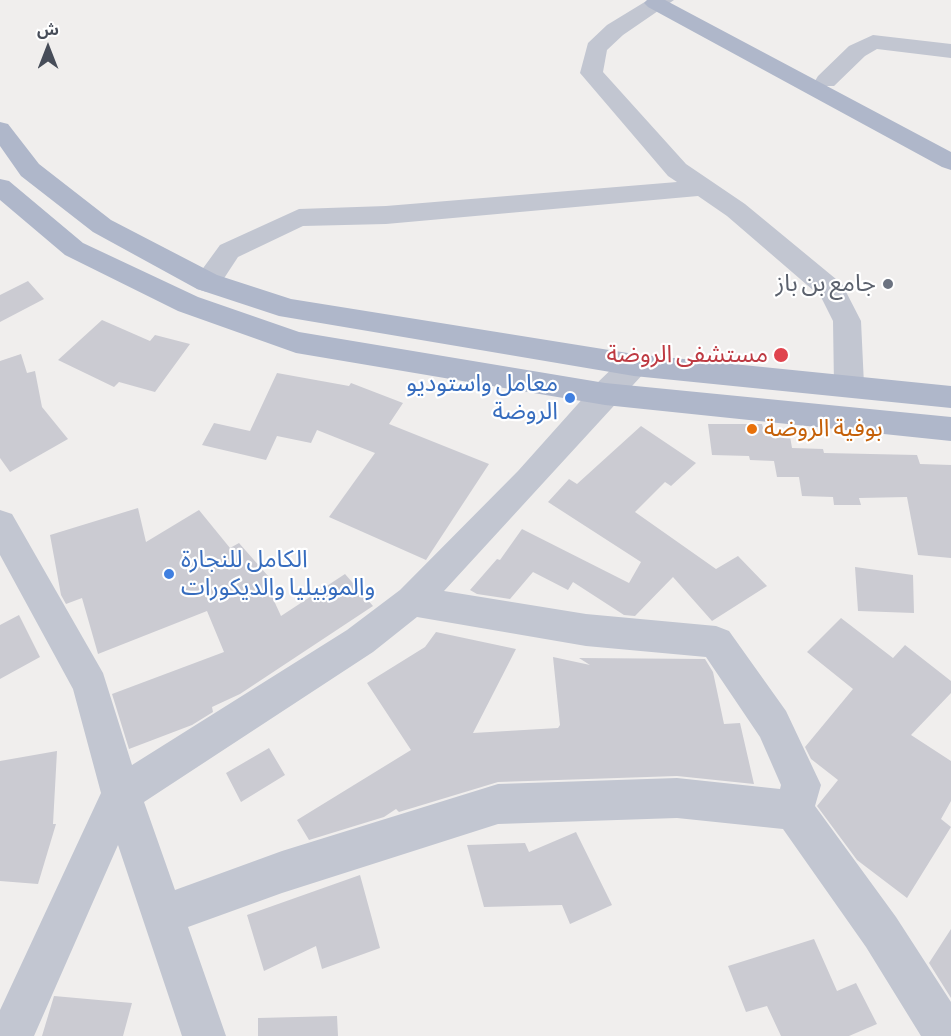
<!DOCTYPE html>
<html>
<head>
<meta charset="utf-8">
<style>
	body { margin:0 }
	#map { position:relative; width:951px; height:1036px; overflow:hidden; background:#f0eeed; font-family:"Alegreya Sans","Noto Sans Arabic",sans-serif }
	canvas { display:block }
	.north { position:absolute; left:18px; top:18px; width:60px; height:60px; -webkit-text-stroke:4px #fff; paint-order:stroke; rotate:0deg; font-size:16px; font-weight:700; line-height:24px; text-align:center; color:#474d59 }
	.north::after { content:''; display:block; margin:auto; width:21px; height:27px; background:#474d59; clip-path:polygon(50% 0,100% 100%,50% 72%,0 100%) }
</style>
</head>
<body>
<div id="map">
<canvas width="951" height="1036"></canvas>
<div class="north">ش</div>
</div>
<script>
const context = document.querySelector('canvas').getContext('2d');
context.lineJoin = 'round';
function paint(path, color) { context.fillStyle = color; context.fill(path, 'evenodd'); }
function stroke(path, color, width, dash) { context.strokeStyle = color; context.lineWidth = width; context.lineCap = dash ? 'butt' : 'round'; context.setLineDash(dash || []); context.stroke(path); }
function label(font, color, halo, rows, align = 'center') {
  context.font = font + ' "Alegreya Sans","Noto Sans Arabic",sans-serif'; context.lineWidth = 4.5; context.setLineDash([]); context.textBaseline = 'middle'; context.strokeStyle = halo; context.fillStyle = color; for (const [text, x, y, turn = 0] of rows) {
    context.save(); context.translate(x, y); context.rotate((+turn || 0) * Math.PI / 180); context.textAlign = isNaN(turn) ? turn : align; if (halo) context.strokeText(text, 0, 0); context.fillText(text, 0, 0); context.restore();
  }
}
const building = new Path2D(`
	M28,281L44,299L0,322V295Z
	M102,320L150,341L155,335L190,344L155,392L119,382L114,387L58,360Z
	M21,354L27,373L35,371L42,407L68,439L10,472L0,458V361Z
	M277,373L349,386L351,383L403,403L389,424L489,464L426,560L329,517L375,453L317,430L311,443L277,436L266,460L202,445L214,423L250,431Z
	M708,424H762L765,436H790L792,448L823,449L824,453L917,455L920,464L951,465V558L918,555L907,497L859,498L861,505H834L833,497L802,496L799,477H777L774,461L750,460L749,456L712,455Z
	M641,426L696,463L671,486L665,482L635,512L716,569L738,556L767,586L712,621L673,577L635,616L624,615L573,582L568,590L533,572L510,599L477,594L470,590L497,559L500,560L522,529L629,583L641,562L548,502L569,479L577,484Z
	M138,508L146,542L199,510L230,548L239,543L268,576L264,579L281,616L345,574L373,606L240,694L212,707L213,712L192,725L129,749L112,694L224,652L207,611L98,654L82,598L66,604L61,595L50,535Z
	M855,567L913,575L914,613L858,611Z
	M19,615L40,657L0,679V625Z
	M841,618L893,658L905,645L951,681V693L911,735L951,761V801L941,819L951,827L907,898L857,860L817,806L838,780L811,759L805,747L853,689L807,652Z
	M436,632L516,649L473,733L558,728L560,725L553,657L590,665L579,658L705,659L713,672L724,724L740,723L754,784L677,776L498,782L399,812L396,809L384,817L309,840L297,820L411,750L367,683L425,647Z
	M269,748L285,775L241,802L226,773Z
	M57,751L53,824H56L38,884L0,881V761Z
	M576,832L612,905L570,924L562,905L484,907L467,845L525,843L529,852Z
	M360,875L380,948L322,969L316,946L264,971L247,915Z
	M951,929V998L929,963Z
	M814,939L837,991L856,983L877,1024L849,1036H781L767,1006L746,1012L728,966Z
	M54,996L132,1003L123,1036H42Z
	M337,1016L338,1036H258V1018Z`);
const minor = new Path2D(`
	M648,0H674L623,35L607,50L603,72L686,164L745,204L842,284L861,321L864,385L860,393L849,396L838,393L834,385L833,321L821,297L727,216L698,196L386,224L303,226L238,257L217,289L207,292L197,289L193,282L220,245L299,209L386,206L677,182L668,176L580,73L588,43L607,25Z
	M873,35L951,44V58L877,49L865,56L834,86H818L815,81L818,76L849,46Z
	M634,354L644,357L649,365L644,373L444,591L586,614L716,626L729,631L786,711L821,785L815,806L896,917L951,1002V1036H921L866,947L783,829L677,818L498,824L282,893L188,927L226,1036H182L118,845L34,1036H0V1010L101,793L73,689L0,555V510L12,514L103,673L132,765L347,630L400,590L518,471L594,386L624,357ZM417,617L586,646L706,657L760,737L781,785L780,789L677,778L498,784L282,851L175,890L144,802L373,652Z`);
const major = new Path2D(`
	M647,0H665L951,152V170L942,167L648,7L644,3Z
	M0,122L8,124L39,164L111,220L217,275L291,299L634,354L951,386V408L634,376L279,316L197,289L93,232L21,176L0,146Z
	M0,179L9,181L83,243L198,297L299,332L605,383L951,417V441L605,405L296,353L178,311L65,255L0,200Z`);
const markers = [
	[888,284,6,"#6b7280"],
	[781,355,8,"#e0444e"],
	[570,398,6,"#3f7fe0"],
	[752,429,6,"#e8710a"],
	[169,574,6,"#3f7fe0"]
];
const worshipNames = [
	["جامع بن باز",876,284]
];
const healthNames = [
	["مستشفى الروضة",768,355]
];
const shopNames = [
	["معامل واستوديو",558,384],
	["الروضة",558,412],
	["الكامل للنجارة",181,560,"left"],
	["والموبيليا والديكورات",181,588,"left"]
];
const foodNames = [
	["بوفية الروضة",764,429]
];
paint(building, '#cbcbd2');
paint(minor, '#c2c6d1');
paint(major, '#afb7ca');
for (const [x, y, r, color] of markers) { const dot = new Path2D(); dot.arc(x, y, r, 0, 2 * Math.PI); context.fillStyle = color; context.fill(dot); stroke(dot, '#fff', 2); }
label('24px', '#5b616d', '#fff', worshipNames, 'right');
label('24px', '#be3a42', '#fff', healthNames, 'right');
label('24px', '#366cbe', '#fff', shopNames, 'right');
label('24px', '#c56008', '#fff', foodNames, 'left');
</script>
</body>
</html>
